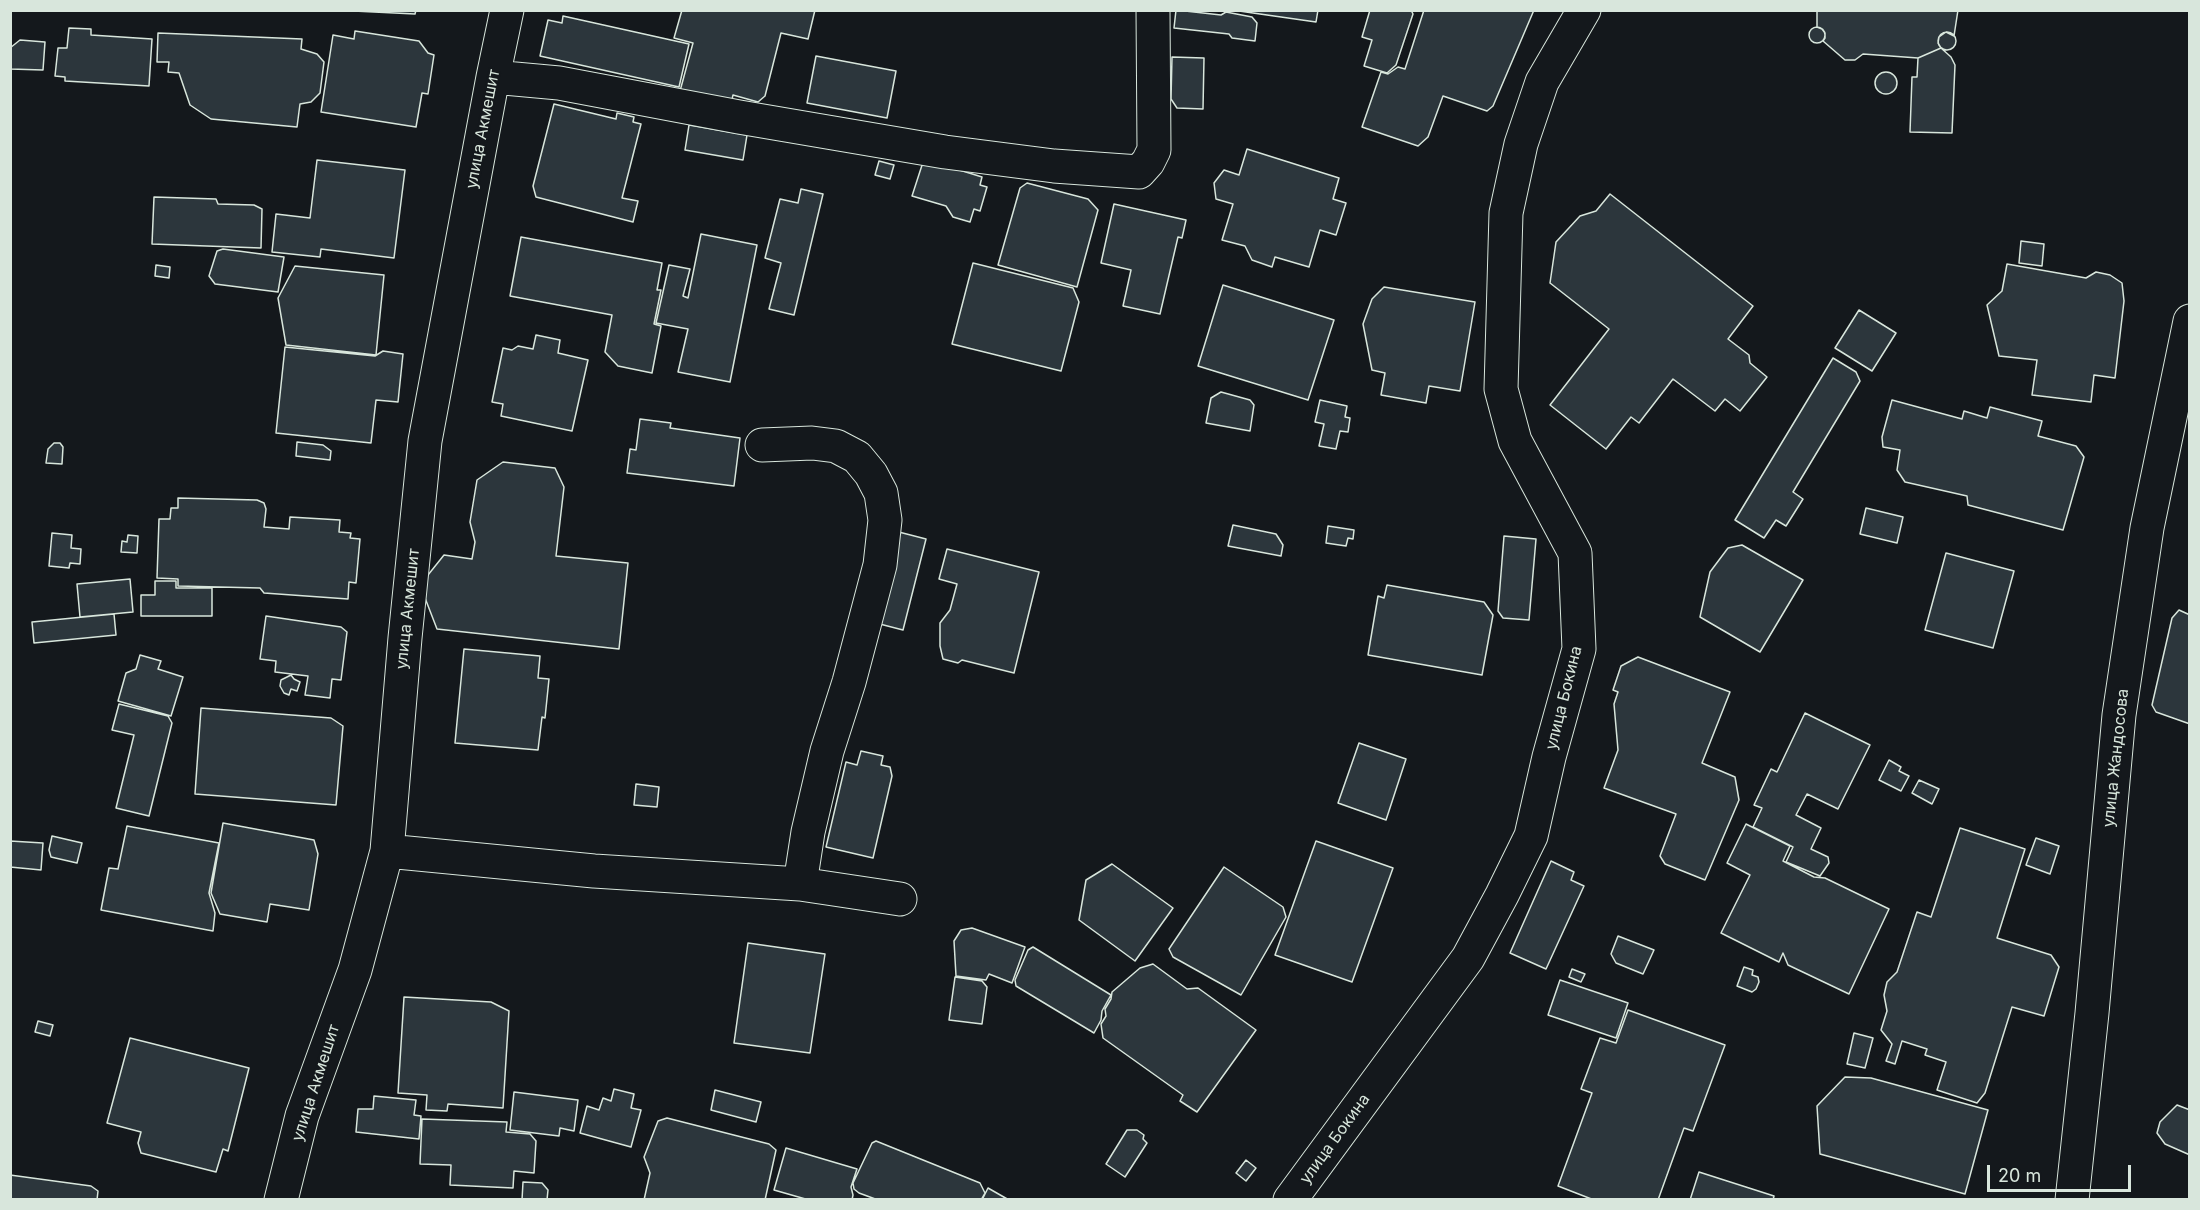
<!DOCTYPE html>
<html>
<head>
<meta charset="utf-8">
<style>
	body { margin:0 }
	#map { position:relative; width:2200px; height:1210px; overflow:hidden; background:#14181c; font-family:Inter,sans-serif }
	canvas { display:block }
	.frame { position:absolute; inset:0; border:12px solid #d8e6dc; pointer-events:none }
	.scale { position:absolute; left:1987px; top:1165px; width:144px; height:27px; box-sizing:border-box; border:3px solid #d8e6dc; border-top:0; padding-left:8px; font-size:18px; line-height:21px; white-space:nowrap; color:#d8e6dc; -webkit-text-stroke:4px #14181c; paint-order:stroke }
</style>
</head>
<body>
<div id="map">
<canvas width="2200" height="1210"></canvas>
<div class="frame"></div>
<div class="scale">20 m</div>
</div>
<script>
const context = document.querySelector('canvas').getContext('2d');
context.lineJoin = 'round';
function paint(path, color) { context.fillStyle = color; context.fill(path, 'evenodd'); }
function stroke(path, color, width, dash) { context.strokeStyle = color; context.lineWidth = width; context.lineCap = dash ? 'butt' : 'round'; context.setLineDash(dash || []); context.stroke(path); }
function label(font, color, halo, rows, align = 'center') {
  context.font = font + ' Inter,sans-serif'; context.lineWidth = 4.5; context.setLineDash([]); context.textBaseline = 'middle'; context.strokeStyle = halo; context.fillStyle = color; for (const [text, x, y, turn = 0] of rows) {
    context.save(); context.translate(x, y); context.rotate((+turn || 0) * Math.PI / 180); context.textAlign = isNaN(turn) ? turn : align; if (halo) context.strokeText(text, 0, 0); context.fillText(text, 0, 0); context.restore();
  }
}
const building = new Path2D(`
	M333,10H416L415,14Z
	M682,10H815L808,39L781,33L765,96L758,102L733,95L731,104L680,91L693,43L674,38Z
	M1176,10L1221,15L1226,12L1252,17L1257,23L1255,41L1232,38L1229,34L1174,28Z
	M1232,10H1318L1316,22Z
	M1370,10H1411L1413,14L1396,65L1387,73L1364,66L1372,40L1362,37Z
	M1424,10H1534L1493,106L1487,111L1443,96L1428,137L1418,146L1362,127L1381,72L1388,74L1398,67L1405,69Z
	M1817,10H1958L1954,36L1946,32L1939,37L1938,43L1941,48L1918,58L1863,54L1855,60H1845L1823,41L1825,38V33L1822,29L1817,27Z
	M563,16L689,44L679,87L540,56L548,20L562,23Z
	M1809 35a8 8 0 1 1 16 0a8 8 0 1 1-16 0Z
	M69,28L91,29V35L152,39L149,86L65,81V77L55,76L58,48H67Z
	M355,31L419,41L428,53L434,55L428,94L422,93L416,127L321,112L333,35L354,39Z
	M1938 41a9 9 0 1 1 18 0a9 9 0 1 1-18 0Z
	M158,33L302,39L301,49L317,54L324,62L320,93L311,102L300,104L297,127L211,119L190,105L179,73L168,72L169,62H157Z
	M20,40L45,42L43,70L10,69V48Z
	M1941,48L1951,57L1955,65L1952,133L1910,132L1912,77H1917L1918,58Z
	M816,56L896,71L887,118L807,103Z
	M1172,57L1204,58L1203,109L1177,108L1171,99Z
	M1875 83a11 11 0 1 1 22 0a11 11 0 1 1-22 0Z
	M554,104L616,119L617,113L634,117L633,122L641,124L622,198L638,201L633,222L536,197L533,186Z
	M689,125L747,135L743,160L685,150Z
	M1247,149L1339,178L1333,199L1346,203L1336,235L1320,230L1309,267L1275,257L1272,267L1252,260L1245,246L1222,240L1233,204L1216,199L1214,183L1224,170L1239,175Z
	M924,159L982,177L980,185L987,187L980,211L974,209L970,222L953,217L946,206L912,196Z
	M317,160L405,170L394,258L321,249L320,257L272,252L276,214L310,218Z
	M879,161L894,165L890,179L875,175Z
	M1027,183L1088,199L1098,210L1077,287L998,265L1020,188Z
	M801,189L823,194L794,315L769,309L781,263L765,258L780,199L798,203Z
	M1610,194L1753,306L1728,339L1749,355L1750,363L1767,377L1740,411L1725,399L1715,411L1673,379L1639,423L1631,417L1606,449L1550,405L1609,329L1550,283L1556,242L1580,216L1596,211Z
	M154,197L216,199L218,204L254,205L262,209L261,248L152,244Z
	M1114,204L1186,220L1182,238L1178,237L1160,314L1123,306L1131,270L1101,263Z
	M701,234L757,245L730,382L678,372L688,329L656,323L669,265L690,269L683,296L688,298Z
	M521,237L662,263L657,290H661L654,324L661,326L652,373L618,366L605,352L612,315L510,296Z
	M2021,241L2044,244L2042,266L2019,263Z
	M223,249L284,257L278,292L215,284L209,276L217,251Z
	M973,263L1073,288L1079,302L1061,371L952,344Z
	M2007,264L2086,278L2096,272L2110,275L2122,283L2124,301L2115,378L2094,375L2091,402L2032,395L2037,360L1999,356L1987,305L2002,291Z
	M156,265L170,267L169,278L155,276Z
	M295,266L384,275L376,355L286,345L278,298Z
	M1223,285L1334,320L1308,400L1198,366Z
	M1384,287L1475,302L1460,391L1429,386L1426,403L1381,395L1385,373L1372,370L1363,324L1372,299Z
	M1859,310L1896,333L1872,371L1835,348Z
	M536,335L560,340L558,353L588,360L572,431L501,416L503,404L492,402L503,348L512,350L518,346L533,349Z
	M285,347L375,356L383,351L403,354L398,402L376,400L371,443L276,433Z
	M1833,358L1856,372L1860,381L1793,492L1803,499L1786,526L1776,520L1764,538L1735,520Z
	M1221,392L1250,400L1254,405L1250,431L1206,423L1211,398Z
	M1320,400L1347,406L1345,417L1350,418L1348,432L1340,431L1336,449L1319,446L1324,424L1315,422Z
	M1892,400L1962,419L1964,411L1987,418L1990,407L2042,421L2038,436L2076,446L2084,457L2063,530L1968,505L1967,496L1905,482L1897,470L1900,450L1883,447L1882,437Z
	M640,419L671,423L670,428L740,438L734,486L627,473L630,449L636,450Z
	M297,442L323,445L331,451L330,460L296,456Z
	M54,443H60L63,447L62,464L46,463L48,449Z
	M503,462L555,468L564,487L556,556L628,563L619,649L437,629L420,585L444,555L472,559L475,542L470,522L477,480Z
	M178,498L257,500L264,503L266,509L264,527L289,529L290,517L340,520L339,532L351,533L350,538L360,539L356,583L349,582L348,599L264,593L260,588L178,586V579L157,578L159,519H170L171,508H178Z
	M1866,508L1903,517L1897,543L1860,534Z
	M1233,525L1276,534L1283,545L1281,556L1228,546Z
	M1328,526L1354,530L1353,539L1348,538L1346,546L1326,543Z
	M895,531L926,539L903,630L872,622Z
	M52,533L72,535L71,548L81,549L80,564L70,563L69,568L49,566Z
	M128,535L138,536L137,553L121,552L122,541L127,542Z
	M1504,536L1536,539L1529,620L1503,618L1498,611Z
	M1742,545L1803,580L1760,652L1700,617L1710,572L1728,548Z
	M947,549L1039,572L1014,673L962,660L958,663L943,659L940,646V623L950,610L957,584L939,579Z
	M1946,553L2014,571L1993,648L1925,630Z
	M130,579L133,612L80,617L77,584Z
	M155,581H176V588H212V616H141V595H155Z
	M1387,585L1484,602L1493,615L1482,675L1368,655L1378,596L1384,598Z
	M2179,610L2190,615V724L2156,712L2152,705L2172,618Z
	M114,614L116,635L34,643L32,622Z
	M266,616L341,627L347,632L341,680L332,679L330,698L305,695L308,676L275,672L276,661L260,659Z
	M464,649L540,656L538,678L549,679L545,718L542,717L538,750L455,743Z
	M140,655L161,661L158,669L183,677L171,716L118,701L126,673L136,669Z
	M1638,657L1730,692L1702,763L1735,777L1739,800L1705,880L1665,864L1660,856L1676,814L1604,788L1618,750L1614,704L1618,692L1613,690L1621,666Z
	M291,675L294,679L300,682L297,691L291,689L289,695L284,693L280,686L281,680Z
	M119,704L168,716L172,723L149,816L116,808L134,735L112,730Z
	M201,708L331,718L343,726L336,805L195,794Z
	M1805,713L1870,745L1838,809L1807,794L1796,815L1821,828L1811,849L1828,857L1829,863L1820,876L1786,862L1793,847L1753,827L1762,808L1754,805L1771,769L1777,772Z
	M1359,743L1406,759L1386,820L1338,803Z
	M861,751L883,756L881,765L890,767L892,776L873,858L826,847L846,762L857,765Z
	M1889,760L1901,767L1899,771L1909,776L1901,791L1879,780Z
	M1919,780L1939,789L1932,804L1912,793Z
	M636,784L659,787L657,807L634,805Z
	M223,823L314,840L318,854L309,910L270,904L267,922L220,914L211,893Z
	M1746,824L1790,846L1783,861L1814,877L1825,878L1889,909L1849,994L1788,965L1783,953L1779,962L1721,933L1750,875L1727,863Z
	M127,826L219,843L209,893L215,913L213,931L101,910L109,868L118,869Z
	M1960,828L2025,849L1997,938L2051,955L2059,967L2044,1016L2012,1007L1985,1093L1977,1103L1937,1090L1946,1062L1925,1055L1927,1049L1902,1041L1895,1064L1886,1061L1892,1044L1881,1030L1887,1011L1884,995L1887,982L1897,972L1917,912L1931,917Z
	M52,836L82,843L77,863L51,857L49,850Z
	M2036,838L2059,846L2050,874L2026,865Z
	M10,841L43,843L41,870L10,867Z
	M1316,841L1393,868L1352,982L1275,955Z
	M1551,861L1574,872L1571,880L1584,886L1546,969L1510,953Z
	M1112,864L1173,908L1135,961L1079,920L1086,880Z
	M1224,867L1283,907L1286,917L1241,995L1173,957L1169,949Z
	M972,928L1025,947L1012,983L989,974L986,980L956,976L954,941L961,930Z
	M1618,936L1654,950L1643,974L1616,963L1611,954Z
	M748,943L825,954L810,1053L734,1043Z
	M1033,947L1111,995L1102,1011L1101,1020L1094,1033L1016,986L1015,980L1028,950Z
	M1153,964L1187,989L1198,988L1256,1030L1197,1112L1180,1101L1183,1095L1103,1038L1101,1024L1106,1016L1105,1009L1111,999L1112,992L1140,968Z
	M1744,967L1753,970L1752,975L1758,977L1759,982L1756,989L1752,992L1737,986Z
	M1572,969L1585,974L1581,982L1569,977Z
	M955,977L982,981L987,987L982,1024L949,1020Z
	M1560,980L1628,1003L1616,1038L1548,1015Z
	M404,997L491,1002L509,1011L503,1108L448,1104L447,1111L426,1110L427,1095L398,1093Z
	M1628,1010L1725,1045L1693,1131L1684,1128L1658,1200H1594L1558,1186L1592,1093L1581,1089L1600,1038L1616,1043Z
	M38,1021L53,1025L50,1036L35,1032Z
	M1854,1033L1873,1038L1865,1068L1847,1064Z
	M130,1038L249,1068L228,1151L223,1149L216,1172L141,1153L138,1143L141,1132L107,1123Z
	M1845,1077L1871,1078L1988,1110L1965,1194L1820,1154L1817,1106Z
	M614,1089L634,1094L631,1108L641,1110L631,1147L580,1133L587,1106L599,1110L603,1098L611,1101Z
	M715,1090L761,1102L756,1122L711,1110Z
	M514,1092L578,1100L574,1131L560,1128L559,1136L510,1130Z
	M374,1096L416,1100L414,1115L421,1116L419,1139L356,1132L358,1109H373Z
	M2177,1105L2190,1110V1155L2165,1144L2157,1133L2160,1122Z
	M667,1118L769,1144L776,1150L765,1200H644L650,1173L644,1157L658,1121Z
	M422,1119L507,1122L506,1132L530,1134L536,1141L534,1173L514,1171L513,1188L450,1185L451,1165L420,1164Z
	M1127,1130H1137L1144,1135L1143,1139L1147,1143L1125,1177L1106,1164Z
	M876,1141L980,1183L985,1193L981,1200H878L859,1193L854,1189L853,1183L872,1143Z
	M786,1148L857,1169L851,1187L853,1195L852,1200H809L774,1190Z
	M1246,1160L1256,1168L1246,1181L1236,1173Z
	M1699,1172L1774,1196L1773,1200H1690Z
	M10,1175L91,1186L98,1191L97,1200H10Z
	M523,1182L542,1183L548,1190L547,1200H522Z
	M988,1188L1009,1200H982Z`);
const minor = new Path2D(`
	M493,77L559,83L739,117L945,152L1054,166L1139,172L1148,162L1154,150L1153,10
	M762,445L812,443L836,446L857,457L871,474L881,493L885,520L880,565L849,682L827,751L808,832L800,884
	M387,851L594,871L800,884L900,899
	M281,1200L302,1116L355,970L387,851L405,638L425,441L493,77L507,10
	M1290,1200L1468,958L1502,895L1531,836L1549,757L1579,649L1575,553L1515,441L1501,389L1506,213L1521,144L1542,82L1584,10
	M2072,1200L2092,1013L2119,715L2147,528L2190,321`);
const streetNames = [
	["улица Акмешит",483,129,-79],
	["улица Акмешит",408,609,-84],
	["улица Бокина",1564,698,-76],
	["улица Жандосова",2116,758,-84],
	["улица Акмешит",316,1083,-72],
	["улица Бокина",1335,1139,-54]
];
paint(building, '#2c363c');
stroke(building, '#d8e6dc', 1.5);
stroke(minor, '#d8e6dc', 35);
stroke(minor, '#14181c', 33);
label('16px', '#d8e6dc', '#14181c', streetNames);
</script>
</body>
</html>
